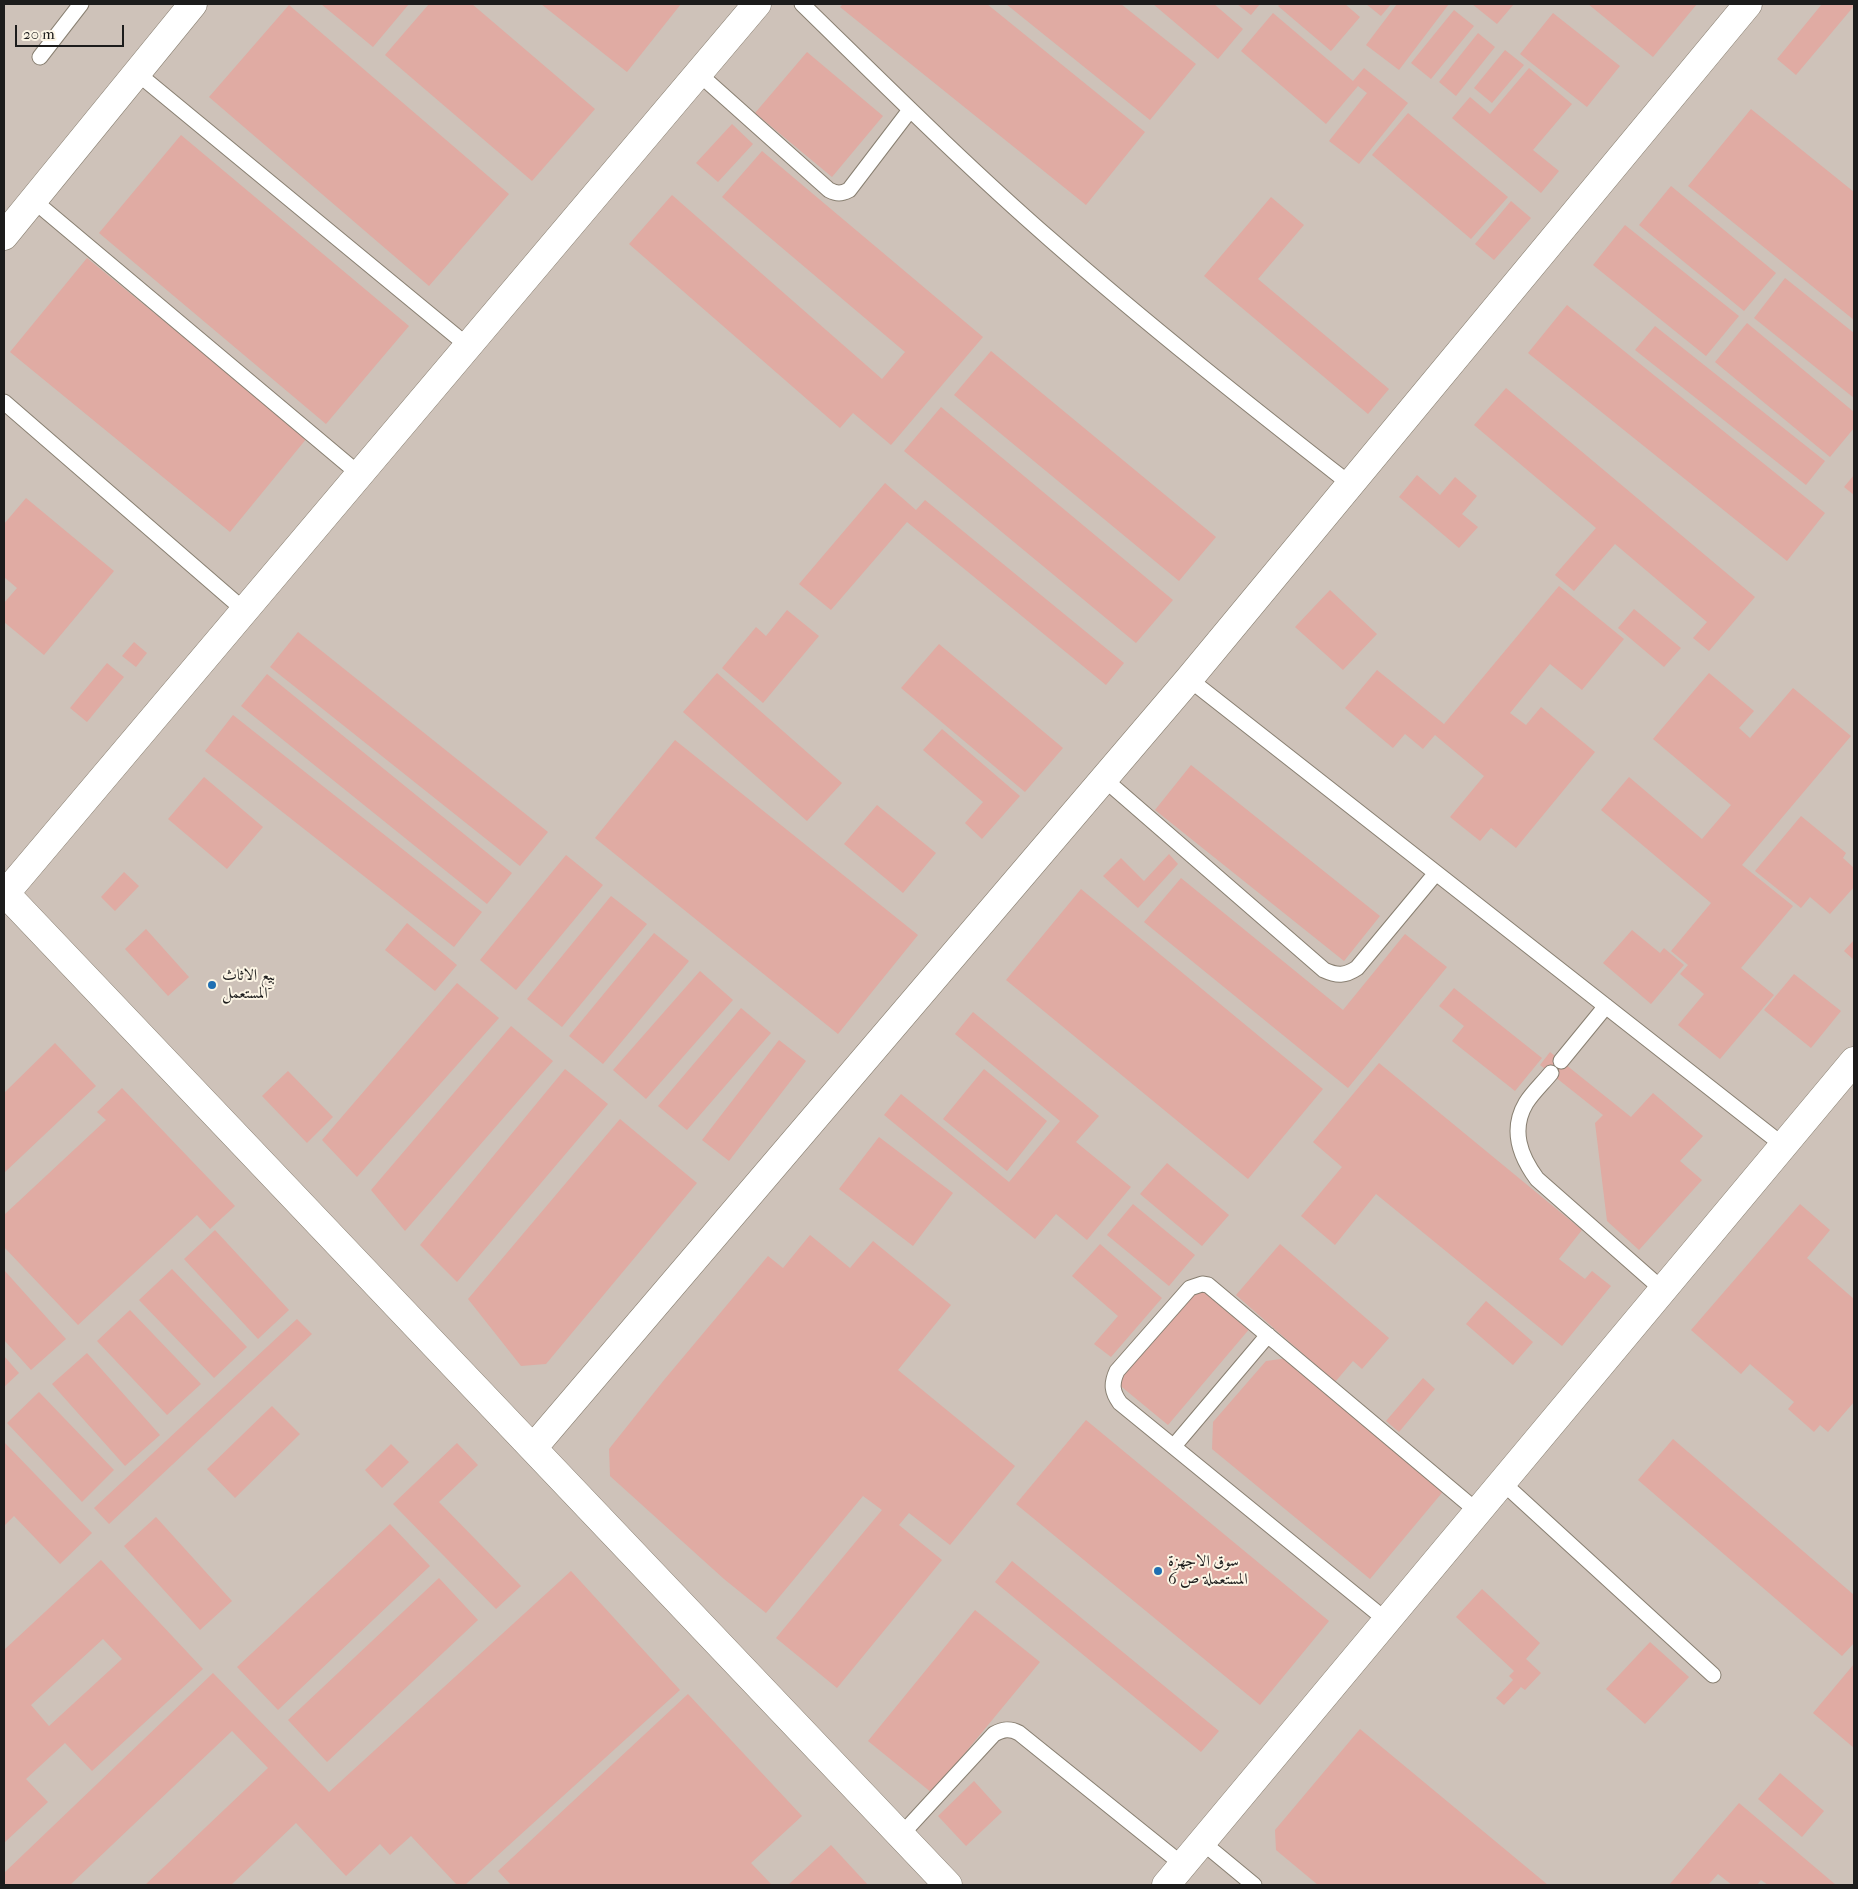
<!DOCTYPE html>
<html>
<head>
<meta charset="utf-8">
<style>
	body { margin:0 }
	#map { position:relative; width:1858px; height:1889px; overflow:hidden; background:#f3e2c6; font-family:"IM FELL French Canon",serif }
	canvas { display:block }
	.frame { position:absolute; inset:0; border:5px solid #1c1c1c; pointer-events:none }
	.scale { position:absolute; left:15px; top:25px; width:109px; height:22px; box-sizing:border-box; border:2px solid #1c1c1c; border-top:0; padding-left:6px; font-size:15px; line-height:18px; white-space:nowrap; color:#1c1c1c; -webkit-text-stroke:4px #fcf5e5; paint-order:stroke }
</style>
</head>
<body>
<div id="map">
<canvas width="1858" height="1889"></canvas>
<div class="frame"></div>
<div class="scale">20 m</div>
</div>
<script>
const context = document.querySelector('canvas').getContext('2d');
context.lineJoin = 'round';
function paint(path, color) { context.fillStyle = color; context.fill(path, 'evenodd'); }
function stroke(path, color, width, dash) { context.strokeStyle = color; context.lineWidth = width; context.lineCap = dash ? 'butt' : 'round'; context.setLineDash(dash || []); context.stroke(path); }
function label(font, color, halo, rows, align = 'center') {
  context.font = font + ' "IM FELL French Canon",Amiri,serif'; context.lineWidth = 4; context.setLineDash([]); context.textBaseline = 'middle'; context.strokeStyle = halo; context.fillStyle = color; for (const [text, x, y, turn = 0] of rows) {
    context.save(); context.translate(x, y); context.rotate((+turn || 0) * Math.PI / 180); context.textAlign = isNaN(turn) ? turn : align; if (halo) context.strokeText(text, 0, 0); context.fillText(text, 0, 0); context.restore();
  }
}
const industrial = new Path2D(`
	M4,4H1854V1885H4Z`);
const building = new Path2D(`
	M321,4H409L373,47Z
	M429,4H472L595,109L532,181L385,55Z
	M541,4H681L627,72Z
	M843,4H987L1145,132L1086,205L840,7Z
	M1006,4H1121L1196,64L1150,120Z
	M1153,4H1214L1243,29L1218,59Z
	M1237,4H1260L1251,15Z
	M1280,4H1345L1360,17L1331,51L1278,6Z
	M1366,4H1391L1381,16Z
	M1397,4H1449L1399,70L1366,45Z
	M1472,4H1514L1497,24Z
	M1588,4H1697L1653,57Z
	M1822,4H1854V6L1796,75L1777,59Z
	M289,5L509,194L429,286L209,97Z
	M1454,10L1474,26L1431,79L1411,63Z
	M1273,13L1353,81L1364,68L1408,103L1359,164L1329,141L1367,93L1358,86L1326,124L1241,51Z
	M1553,13L1620,66L1587,107L1520,54Z
	M1478,33L1495,47L1456,96L1439,82Z
	M1505,50L1524,65L1492,103L1474,88Z
	M807,52L883,116L832,177L755,113Z
	M1529,68L1572,104L1533,150L1559,171L1541,193L1452,118L1470,97L1490,114Z
	M1751,109L1854,192V320L1688,186Z
	M1408,113L1508,197L1471,239L1372,155Z
	M732,124L753,144L718,182L696,163Z
	M181,135L409,326L326,424L99,233Z
	M762,151L983,337L891,445L853,413L840,428L629,244L672,195L882,379L905,352L722,197Z
	M1671,186L1776,273L1744,311L1639,225Z
	M1271,197L1304,225L1258,279L1389,389L1368,414L1204,276Z
	M1511,201L1531,218L1494,260L1475,244Z
	M1625,225L1739,316L1706,356L1593,265Z
	M87,258L307,438L230,532L10,352Z
	M1785,278L1854,333V398L1754,318Z
	M1567,305L1825,513L1787,561L1528,353Z
	M1747,323L1854,412V428L1830,457L1715,362Z
	M1655,326L1825,461L1806,485L1635,350Z
	M991,351L1216,537L1179,581L954,395Z
	M1506,388L1755,597L1709,651L1693,638L1707,622L1615,544L1574,591L1555,575L1596,528L1474,425Z
	M941,407L1173,600L1136,643L904,451Z
	M1417,475L1440,495L1455,477L1477,496L1462,514L1478,527L1459,548L1399,497Z
	M1854,475V495L1844,487Z
	M885,483L916,510L925,500L1124,663L1106,685L907,522L831,610L799,584Z
	M26,498L114,571L44,655L4,622V603L17,588L4,577V524Z
	M1559,586L1624,639L1582,690L1550,664L1510,713L1526,725L1541,707L1595,752L1516,848L1491,828L1480,841L1450,817L1484,776L1435,735L1423,749L1405,734L1393,748L1345,708L1377,670L1444,724Z
	M1330,590L1377,634L1343,670L1295,627Z
	M1634,609L1681,648L1664,667L1618,628Z
	M787,610L819,636L763,703L722,668L756,627L766,636Z
	M298,632L548,832L520,866L270,667Z
	M134,642L147,653L136,667L122,656Z
	M939,644L1063,748L1025,792L901,688Z
	M107,663L124,677L87,722L70,708Z
	M717,673L842,783L807,821L683,712Z
	M1709,673L1754,711L1739,728L1750,738L1793,688L1851,736L1742,865L1793,906L1741,968L1774,995L1720,1059L1678,1025L1704,994L1680,974L1688,965L1671,951L1711,903L1601,810L1629,777L1702,839L1731,805L1653,739Z
	M267,674L512,873L487,904L241,706Z
	M233,715L482,912L454,947L205,751Z
	M942,729L1020,796L982,839L965,823L983,802L923,750Z
	M675,740L918,935L838,1034L595,838Z
	M1191,765L1380,916L1344,961L1155,810Z
	M204,777L263,827L227,869L168,819Z
	M877,805L936,853L903,893L844,844Z
	M1801,816L1846,853L1843,858L1854,868V887L1830,914L1810,897L1801,908L1755,871Z
	M1169,854L1178,864L1138,908L1103,876L1121,858L1144,881Z
	M566,855L603,885L516,990L480,960Z
	M124,872L139,886L115,911L101,897Z
	M1181,878L1343,1010L1405,934L1447,967L1348,1088L1144,922Z
	M1081,889L1323,1089L1248,1179L1006,980Z
	M611,896L647,924L562,1027L527,999Z
	M407,923L457,965L435,991L385,950Z
	M146,929L189,977L168,996L125,949Z
	M1632,930L1660,953L1664,948L1684,965L1651,1004L1603,963Z
	M654,933L689,961L603,1064L569,1036Z
	M1854,940V960L1844,951Z
	M700,971L733,1000L646,1099L613,1070Z
	M1794,974L1841,1011L1811,1048L1764,1010Z
	M457,983L499,1018L357,1177L322,1140Z
	M1454,988L1542,1058L1515,1091L1452,1041L1464,1026L1439,1006Z
	M741,1008L771,1033L687,1130L658,1106Z
	M973,1012L1099,1116L1076,1142L1131,1187L1087,1240L1056,1214L1035,1239L884,1115L901,1094L1009,1182L1060,1121L955,1034Z
	M511,1026L553,1061L405,1231L371,1190Z
	M779,1040L806,1061L729,1161L702,1140Z
	M55,1043L96,1086L4,1173V1093Z
	M1550,1052L1631,1117L1653,1093L1703,1136L1680,1161L1702,1180L1639,1250L1607,1221L1595,1123L1603,1115L1540,1065Z
	M1379,1063L1582,1230L1559,1259L1585,1279L1592,1271L1611,1286L1562,1346L1376,1194L1335,1245L1301,1216L1342,1167L1313,1142Z
	M565,1069L608,1104L457,1282L420,1245Z
	M984,1069L1047,1121L1007,1171L943,1119Z
	M288,1071L333,1117L307,1143L262,1096Z
	M122,1088L235,1206L210,1229L197,1215L78,1325L4,1247V1215L106,1120L97,1112Z
	M620,1119L697,1183L546,1364L521,1366L468,1299Z
	M879,1137L953,1193L913,1246L839,1189Z
	M1167,1163L1229,1215L1202,1246L1140,1194Z
	M1133,1204L1195,1255L1169,1286L1107,1235Z
	M1800,1204L1830,1230L1807,1258L1854,1299V1402L1828,1432L1820,1425L1814,1432L1788,1409L1794,1402L1750,1364L1741,1374L1691,1330Z
	M215,1230L289,1310L258,1339L184,1259Z
	M810,1235L850,1268L873,1241L951,1305L898,1370L1015,1466L950,1545L909,1513L899,1525L942,1560L837,1688L776,1638L882,1510L863,1496L766,1613L724,1579L610,1476L609,1449L664,1380L768,1256L783,1268Z
	M1100,1244L1162,1298L1111,1357L1094,1344L1118,1316L1072,1276Z
	M1280,1244L1389,1338L1362,1369L1353,1361L1335,1382L1236,1295Z
	M172,1269L247,1347L214,1378L139,1300Z
	M4,1270L66,1339L31,1370L4,1340Z
	M1201,1284L1251,1327L1168,1425L1117,1383Z
	M1486,1301L1533,1342L1513,1365L1466,1324Z
	M130,1310L201,1384L167,1415L97,1341Z
	M297,1319L312,1334L109,1524L94,1508Z
	M87,1353L160,1435L125,1466L52,1384Z
	M4,1356L19,1373L4,1387Z
	M1288,1358L1446,1488L1370,1579L1212,1449L1213,1422L1266,1361Z
	M1423,1378L1435,1389L1399,1432L1386,1421Z
	M39,1392L114,1470L82,1502L7,1423Z
	M272,1406L300,1434L235,1498L207,1469Z
	M1086,1420L1329,1621L1260,1705L1016,1504Z
	M1673,1439L1854,1595V1643L1842,1656L1638,1480Z
	M4,1442L92,1533L60,1564L14,1516L4,1526Z
	M457,1443L478,1465L439,1502L521,1586L496,1609L393,1504Z
	M391,1444L409,1462L382,1488L365,1470Z
	M156,1517L232,1601L200,1630L124,1546Z
	M390,1524L430,1566L278,1710L237,1667Z
	M101,1560L203,1669L92,1771L65,1743L26,1779L48,1802L4,1843V1650ZM103,1639L122,1659L49,1726L31,1705Z
	M1012,1561L1219,1731L1201,1752L995,1582Z
	M571,1571L680,1690L465,1885H457L411,1836L390,1855L380,1844L346,1876L296,1823L231,1885H145L268,1768L232,1731L70,1885H4V1873L213,1673L329,1792Z
	M439,1578L478,1620L327,1762L288,1720Z
	M1482,1589L1540,1643L1526,1659L1541,1673L1525,1690L1521,1687L1504,1705L1496,1698L1513,1680L1509,1676L1514,1671L1456,1617Z
	M975,1610L1040,1662L932,1793L868,1741Z
	M1650,1642L1689,1677L1645,1724L1606,1689Z
	M1854,1664V1748L1813,1713Z
	M688,1694L802,1816L751,1863L772,1885H511L498,1871Z
	M1360,1729L1548,1885H1318L1276,1850L1275,1830Z
	M1780,1773L1824,1811L1802,1837L1758,1799Z
	M974,1781L1002,1812L966,1846L938,1816Z
	M1739,1803L1823,1874L1836,1885H1768L1761,1880L1757,1885H1732L1718,1874L1708,1885H1669Z
	M831,1845L868,1885H788Z`);
const lane = new Path2D(`
	M802,4C884,84 965,165 1051,240C1148,325 1249,405 1350,484
	M40,57L81,4
	M137,73L468,346
	M698,73L829,190C837,194 841,194 849,190L910,110
	M33,200L359,474
	M4,402L244,610
	M1189,679L1784,1146
	M1103,778L1324,970C1337,976 1345,976 1357,968L1436,873
	M1561,1061L1606,1006
	M1551,1073C1543,1083 1533,1092 1526,1103C1510,1130 1520,1156 1537,1179L1663,1290
	M1174,1446L1268,1335
	M1502,1482L1713,1675
	M1386,1620L1120,1403C1112,1392 1111,1384 1117,1371L1190,1288L1202,1284L1208,1285L1477,1511
	M901,1835L994,1734C1003,1729 1010,1728 1019,1733L1183,1865
	M1202,1842L1254,1885`);
const street = new Path2D(`
	M4,236L193,4
	M4,892L948,1885
	M5,894L757,4
	M533,1448L1189,679L1748,4
	M1166,1885L1854,1061`);
const markers = [
	[212,985,5,"#1f6fb2"],
	[1158,1571,5,"#1f6fb2"]
];
const poiNames = [
	["بيع الاثاث",222,976],
	["المستعمل",222,994],
	["سوق الاجهزة",1168,1562],
	["المستعملة ص 6",1168,1580]
];
paint(industrial, '#cec2b9');
paint(building, '#e0aba3');
stroke(lane, '#887f71', 17);
stroke(street, '#887f71', 29);
stroke(lane, '#fff', 15);
stroke(street, '#fff', 28);
for (const [x, y, r, color] of markers) { const dot = new Path2D(); dot.arc(x, y, r, 0, 2 * Math.PI); context.fillStyle = color; context.fill(dot); stroke(dot, '#fcf5e5', 2); }
label('16px', '#1c1c1c', '#fcf5e5', poiNames, 'left');
</script>
</body>
</html>
